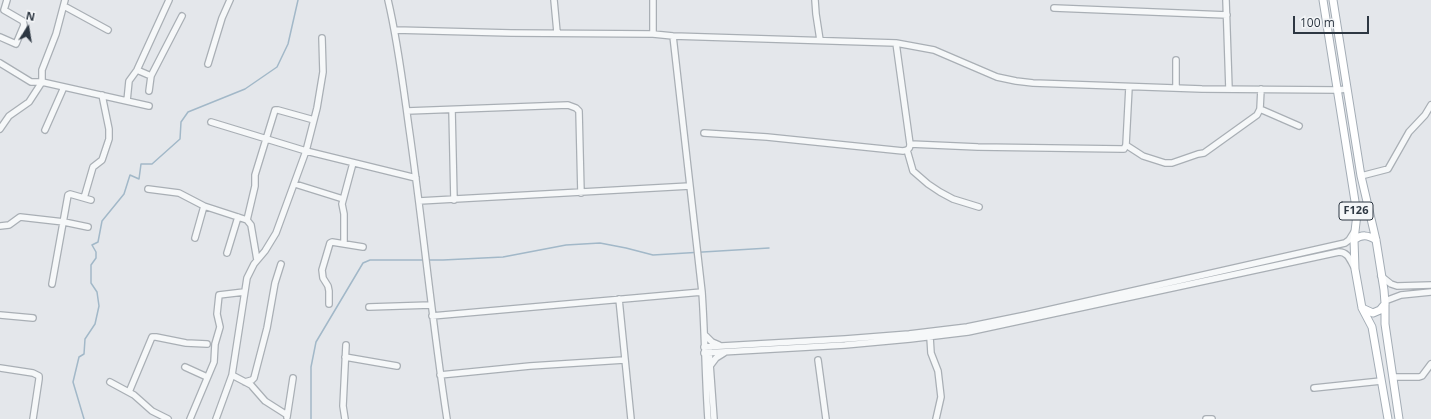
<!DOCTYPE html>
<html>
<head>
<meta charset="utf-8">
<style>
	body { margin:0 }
	#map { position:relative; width:1431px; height:419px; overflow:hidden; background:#e4e7eb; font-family:"Open Sans",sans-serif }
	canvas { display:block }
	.north { position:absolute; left:8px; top:8px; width:40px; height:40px; -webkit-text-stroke:3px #f4f6f8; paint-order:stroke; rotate:12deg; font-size:11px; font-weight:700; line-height:16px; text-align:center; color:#2d3742 }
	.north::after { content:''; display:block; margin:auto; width:14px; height:18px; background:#2d3742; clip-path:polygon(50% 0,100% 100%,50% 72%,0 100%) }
	.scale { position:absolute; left:1293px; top:16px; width:76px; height:18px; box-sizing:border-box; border:2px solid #2d3742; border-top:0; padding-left:5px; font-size:12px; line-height:14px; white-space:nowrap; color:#2d3742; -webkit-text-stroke:3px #f4f6f8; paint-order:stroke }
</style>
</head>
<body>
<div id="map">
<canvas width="1431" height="419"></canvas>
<div class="north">N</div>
<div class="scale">100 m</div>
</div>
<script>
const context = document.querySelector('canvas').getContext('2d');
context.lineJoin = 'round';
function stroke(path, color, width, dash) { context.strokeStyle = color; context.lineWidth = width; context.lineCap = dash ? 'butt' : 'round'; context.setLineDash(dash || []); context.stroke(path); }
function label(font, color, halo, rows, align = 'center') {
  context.font = font + ' "Open Sans",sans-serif'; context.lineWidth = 3; context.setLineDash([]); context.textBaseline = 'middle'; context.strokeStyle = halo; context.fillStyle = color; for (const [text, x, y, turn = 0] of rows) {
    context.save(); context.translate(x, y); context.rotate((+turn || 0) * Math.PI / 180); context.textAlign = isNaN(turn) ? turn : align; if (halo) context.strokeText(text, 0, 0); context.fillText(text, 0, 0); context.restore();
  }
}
const stream = new Path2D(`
	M84,419L73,382L79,357L84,354L85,339L95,324L99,306L97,292L91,283V265L96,258V252L92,245L98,242L102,221L124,194L130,175L139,179L141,164H152L180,139L181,122L188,112L245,89L277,67L288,44L298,0
	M311,419V367L316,342L363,263L370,260H443L503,257L566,245L600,243L626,248L653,255L769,248`);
const minor = new Path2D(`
	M388,0C398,42 403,85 409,128C423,225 432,322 447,419
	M554,0L557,32
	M653,0V34
	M815,0L816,14L820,40
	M1226,0L1229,89
	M64,6L108,30
	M1054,8L1227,15
	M395,30L511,33L653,34L673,36L896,43L934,50L997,77L1016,81L1033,83L1202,89L1337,90L1347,89
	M673,36L702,292C705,335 705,377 708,419
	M0,37L16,44L24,25L23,21L4,10L7,0
	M1176,60V88
	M0,63L31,82H42V70L56,34L65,0
	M208,64L222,18L230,0
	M137,70L151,76
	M149,91L151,76L182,16
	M127,101L129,81L137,70L169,0
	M1260,109L1299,126
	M452,110L454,200
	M407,111L568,105L576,108L579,111L581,193
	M211,122L306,151L416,178
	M0,129L9,116L29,102L42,82L149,106
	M45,130L64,87
	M704,133L767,137L903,151C908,150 910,149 910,144L896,43
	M910,144L978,147L1122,149H1124L1126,145L1129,87
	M1126,145L1143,156L1165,163H1172L1198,154L1204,153L1257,115L1260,109L1261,89
	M907,150L913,171L928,184L940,192L953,199L979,207
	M1361,176L1388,169L1409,132L1425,115L1431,105
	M295,184L343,199
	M148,189L179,193L204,206L247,220L251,225L257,260
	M84,198L93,167L102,160L109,139V129L102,95
	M419,201L690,186
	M247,220L255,186V175L275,110H278L314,120
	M0,226L9,225L20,217L64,222L88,227
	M195,238L204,206
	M344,244V214L342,204L353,163
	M227,253L238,217
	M1381,276L1391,284L1397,286L1431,285
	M52,284L68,195L70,194L91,200
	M619,299L631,419
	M1385,301L1401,295L1431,292
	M329,304V291L328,286L323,278L322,270L330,243L332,242L363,247
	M369,307L431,305
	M0,315L33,318
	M432,316L702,292
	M706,336L712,342L719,345
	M930,337L931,353L938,371L941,397L936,419
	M704,347L845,339L909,334L967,327L1026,315L1345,243L1349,240L1354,232
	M709,350L714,419
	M704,353L845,345L910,339L968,332L1339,252C1348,252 1350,260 1354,267
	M345,357L397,366
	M818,360L826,419
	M710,366L716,358L724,353
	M185,367L207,377
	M0,368L33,373L39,376V379L33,419
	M232,375L251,385L265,401L287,415
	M440,375L530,366L624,360
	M1393,377H1419L1422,376L1431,364
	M110,382L134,395L152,411L168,419
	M245,382L252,380L254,378L267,328L275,283L281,264
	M1314,388L1381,381
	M129,392L152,337H156L186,343L207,344
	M287,417L293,378
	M190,419L214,362L215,344L220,327L217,314L219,295L244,292
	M216,419L232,375L247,278L254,264L265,251L276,233L306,151L317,108L323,72L322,38
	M345,419L343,406L346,345
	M1206,419H1212`);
const major = new Path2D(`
	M1323,0L1357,214L1354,240L1355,269L1362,308L1372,327L1388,419
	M1333,0L1361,176L1376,240L1384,290L1385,303V324L1399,419
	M1354,240C1362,234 1368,235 1376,240
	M1362,308L1373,313L1380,310L1385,304`);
const shields = [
	[1356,211,34]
];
const shieldNames = [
	["F126",1356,211]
];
stroke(stream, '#a2b8c8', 1.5);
stroke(minor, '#a9afb5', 8);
stroke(major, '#a4adb6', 9);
stroke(minor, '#f6f8f9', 5.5);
stroke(major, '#fff', 7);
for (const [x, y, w] of shields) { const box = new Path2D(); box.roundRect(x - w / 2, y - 9, w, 18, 3); context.fillStyle = '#f4f6f8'; context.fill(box); stroke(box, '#2d3742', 1); }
label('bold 11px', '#2d3742', null, shieldNames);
</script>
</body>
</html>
